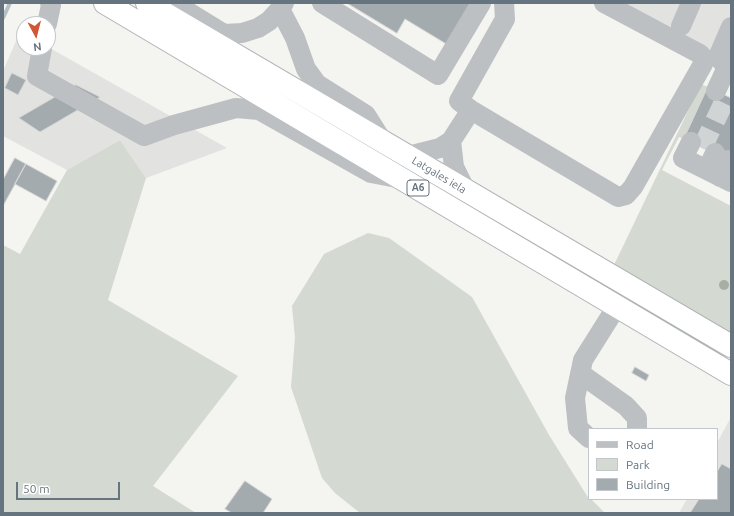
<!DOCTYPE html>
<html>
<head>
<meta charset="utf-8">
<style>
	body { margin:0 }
	#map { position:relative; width:734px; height:516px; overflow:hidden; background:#f4f4f1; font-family:Ubuntu,sans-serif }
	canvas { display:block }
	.frame { position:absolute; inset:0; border:4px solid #66747f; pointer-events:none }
	.legend { position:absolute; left:588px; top:428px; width:130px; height:72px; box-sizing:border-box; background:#fff; border:1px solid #c2c7cc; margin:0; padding:5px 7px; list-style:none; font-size:12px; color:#66747f }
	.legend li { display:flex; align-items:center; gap:8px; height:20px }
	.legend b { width:20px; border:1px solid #c2c7cc }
	.north { position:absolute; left:16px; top:16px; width:40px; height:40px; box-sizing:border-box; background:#fff; border:1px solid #c2c7cc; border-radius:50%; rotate:173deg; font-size:11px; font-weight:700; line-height:16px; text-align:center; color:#66747f }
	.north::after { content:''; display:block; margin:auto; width:14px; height:18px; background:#cf5736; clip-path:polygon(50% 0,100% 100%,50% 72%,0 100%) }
	.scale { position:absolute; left:16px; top:482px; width:104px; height:18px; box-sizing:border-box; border:2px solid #66747f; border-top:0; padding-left:5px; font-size:12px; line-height:14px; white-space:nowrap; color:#66747f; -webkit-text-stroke:3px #fff; paint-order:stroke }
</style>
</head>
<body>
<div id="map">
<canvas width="734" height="516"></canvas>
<div class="frame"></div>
<ul class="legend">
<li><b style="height:5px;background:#bcc0c3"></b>Road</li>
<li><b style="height:11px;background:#d4d9d1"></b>Park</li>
<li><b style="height:11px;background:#a4abaf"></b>Building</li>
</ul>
<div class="north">N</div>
<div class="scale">50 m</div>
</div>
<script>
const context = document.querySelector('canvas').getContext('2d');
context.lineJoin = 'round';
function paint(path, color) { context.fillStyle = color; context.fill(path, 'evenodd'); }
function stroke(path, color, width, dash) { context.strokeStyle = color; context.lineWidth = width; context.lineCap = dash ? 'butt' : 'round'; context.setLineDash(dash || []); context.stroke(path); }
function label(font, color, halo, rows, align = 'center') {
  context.font = font + ' Ubuntu,sans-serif'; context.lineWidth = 4; context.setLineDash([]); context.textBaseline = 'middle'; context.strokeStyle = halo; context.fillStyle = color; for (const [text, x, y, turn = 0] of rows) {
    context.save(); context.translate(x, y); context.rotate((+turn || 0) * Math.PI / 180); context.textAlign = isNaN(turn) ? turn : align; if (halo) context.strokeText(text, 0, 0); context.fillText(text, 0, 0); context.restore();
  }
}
const built = new Path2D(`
	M615,3H731V13L713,55Z
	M20,32L24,34V48L48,47L227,148L146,178L120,140L67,170L3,136V71Z
	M731,417V513H679L687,499H717V443Z`);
const green = new Path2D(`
	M701,84L708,87L684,139L679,137L662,170L731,206V333L725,332L613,267Z
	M120,140L146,178L108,300L238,376L153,486L196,513H3V245L20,254L67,170Z
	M368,233L389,238L472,297L549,435L589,499H591L605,513H360L335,493L322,478L291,387L295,338L292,306L324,254Z`);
const stream = new Path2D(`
	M3,18L10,3`);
const building = new Path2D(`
	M347,3H473L448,45L405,19L397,33Z
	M12,73L26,80L18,95L5,88Z
	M76,85L100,97L40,132L19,118Z
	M708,87L731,98V161L684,139Z
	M15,158L26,164L3,206V180Z
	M26,164L57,181L46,201L15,184Z
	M635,367L649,375L646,381L632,373Z
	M722,464L731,469V513H690L699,499H717V472Z
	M245,481L272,499L263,513H232L225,509Z`);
const minorTunnel = new Path2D(`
	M702,148L727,96`);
const minor = new Path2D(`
	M154,3L185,10L224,34L242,33L258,28L269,21L280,9L284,3
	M322,3L438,75L481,3
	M280,9L295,38L306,69L317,84L366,115L383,142
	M47,24L51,5L50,3
	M681,26L691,3
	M42,48L37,76L144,136L174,125L236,108L259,110L371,173L397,178
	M727,67L718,57L731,27
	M716,91L727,67L731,54
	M471,110L459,101L505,19L504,3
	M451,141L454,167L466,191
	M691,142L683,158L731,182
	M408,156L440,148L451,141L471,110L618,197L626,195L633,187L703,64L704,59L700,54L604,3
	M707,170L715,153
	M720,177L728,160
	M581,374L626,406L637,418V429
	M589,438L578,428L575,398L583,360L617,306`);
const highway = new Path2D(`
	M105,3L731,374
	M147,3L731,346`);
const trees = [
	[724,285]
];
const shields = [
	[418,188,22]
];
const shieldNames = [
	["A6",418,188]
];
const streetNames = [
	["Latgales iela",439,175,31]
];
paint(built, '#e2e3e1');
paint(green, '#d4d9d1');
stroke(stream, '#b7c0c5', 4);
paint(building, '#a4abaf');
stroke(building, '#d5d5d4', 1);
stroke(minorTunnel, '#d0d4d4', 20, [20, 10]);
stroke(highway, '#afb3b6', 24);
stroke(minor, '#bcc0c3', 20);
stroke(highway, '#fff', 22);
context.fillStyle = '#a7afa4';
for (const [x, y] of trees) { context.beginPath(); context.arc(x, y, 5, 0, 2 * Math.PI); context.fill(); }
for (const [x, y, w] of shields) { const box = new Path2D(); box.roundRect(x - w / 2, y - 8, w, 16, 3); context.fillStyle = '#fff'; context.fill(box); stroke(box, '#66747f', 1); }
label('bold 10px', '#66747f', null, shieldNames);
label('11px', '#66747f', '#fff', streetNames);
</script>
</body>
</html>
